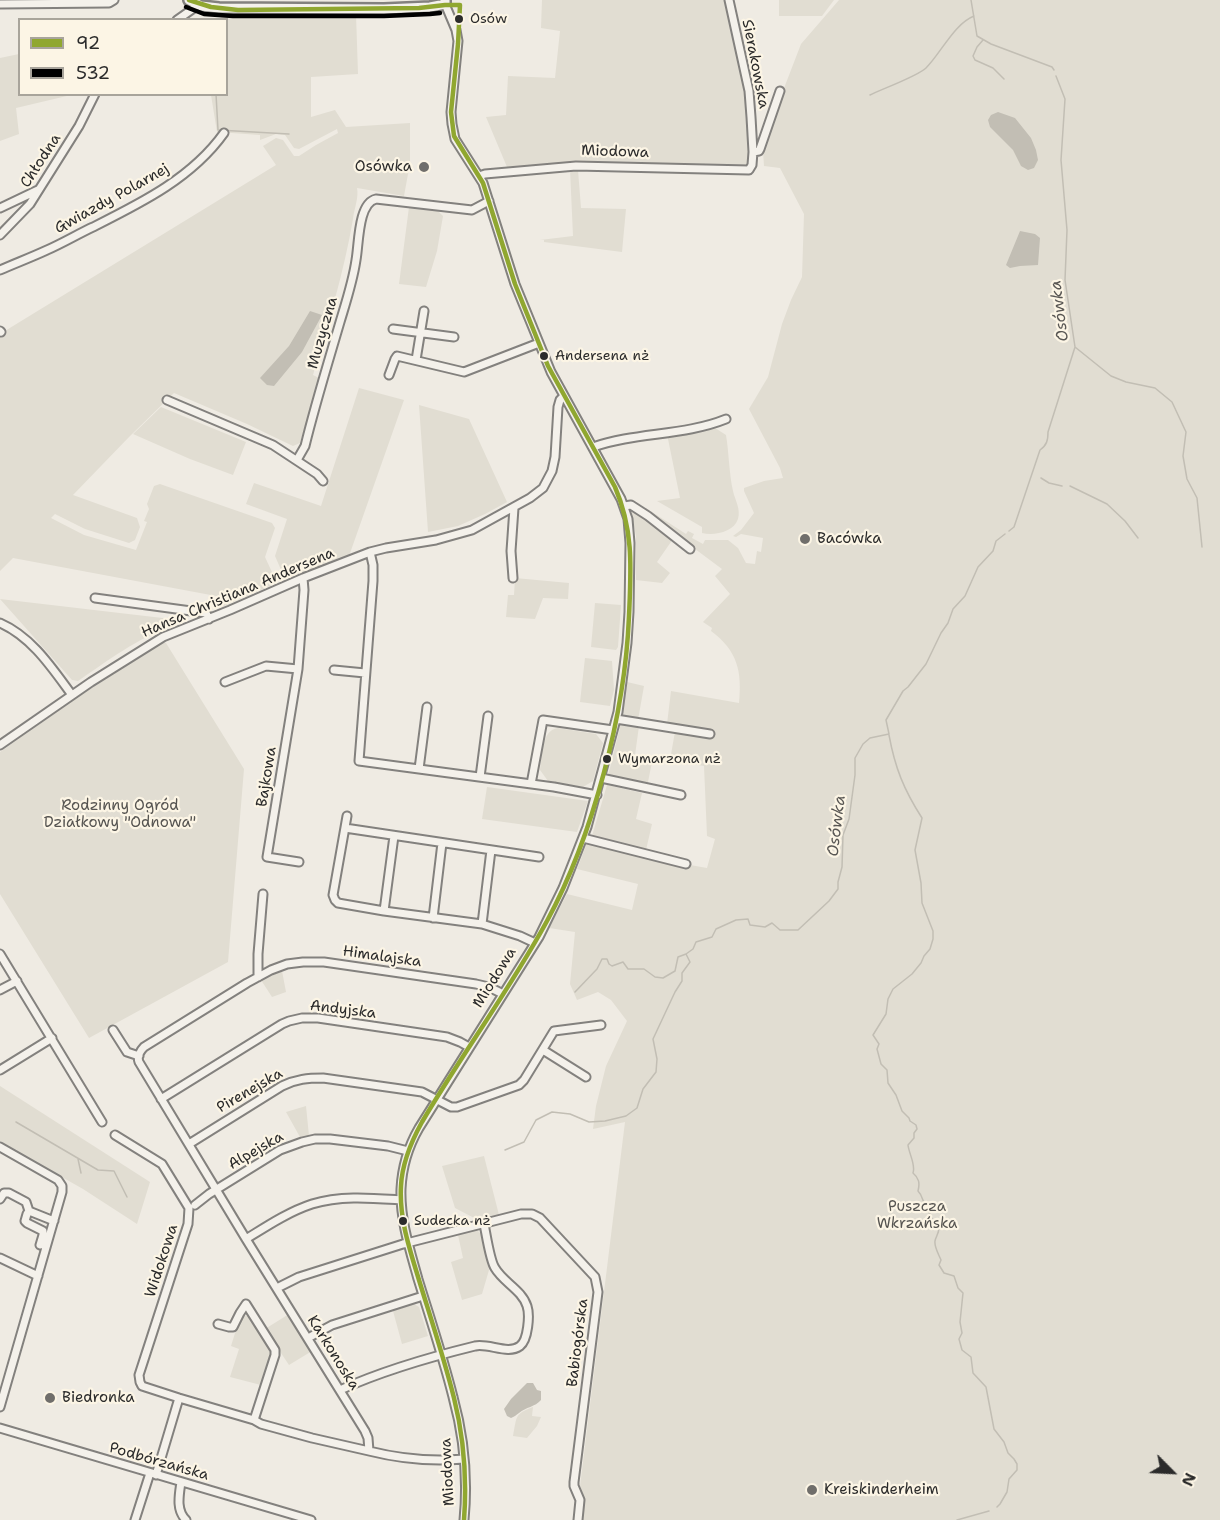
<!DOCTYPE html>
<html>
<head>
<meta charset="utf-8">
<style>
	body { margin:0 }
	#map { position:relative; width:1220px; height:1520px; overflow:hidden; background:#efebe3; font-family:"Shantell Sans",sans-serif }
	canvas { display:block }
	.legend { position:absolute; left:18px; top:18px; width:210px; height:78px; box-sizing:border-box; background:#fcf5e5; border:2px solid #a8a49b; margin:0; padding:8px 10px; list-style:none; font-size:18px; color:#2b2b2b }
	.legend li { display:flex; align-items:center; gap:12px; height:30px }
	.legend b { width:30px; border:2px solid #a8a49b }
	.north { position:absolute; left:1142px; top:1442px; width:60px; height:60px; -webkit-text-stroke:4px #fcf5e5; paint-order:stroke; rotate:114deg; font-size:16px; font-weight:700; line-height:24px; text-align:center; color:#2b2b2b }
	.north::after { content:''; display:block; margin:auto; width:21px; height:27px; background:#2b2b2b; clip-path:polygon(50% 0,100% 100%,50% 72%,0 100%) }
</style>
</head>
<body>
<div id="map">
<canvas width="1220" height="1520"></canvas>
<ul class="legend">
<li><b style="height:8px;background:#90a730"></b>92</li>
<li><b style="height:8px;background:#000"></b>532</li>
</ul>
<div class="north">N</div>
</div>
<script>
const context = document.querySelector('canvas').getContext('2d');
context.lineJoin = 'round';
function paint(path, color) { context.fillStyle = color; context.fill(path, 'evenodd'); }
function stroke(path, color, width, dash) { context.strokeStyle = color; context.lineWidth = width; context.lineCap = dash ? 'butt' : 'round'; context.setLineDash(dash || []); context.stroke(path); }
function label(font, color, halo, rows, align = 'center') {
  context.font = font + ' "Shantell Sans",sans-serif'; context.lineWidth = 4.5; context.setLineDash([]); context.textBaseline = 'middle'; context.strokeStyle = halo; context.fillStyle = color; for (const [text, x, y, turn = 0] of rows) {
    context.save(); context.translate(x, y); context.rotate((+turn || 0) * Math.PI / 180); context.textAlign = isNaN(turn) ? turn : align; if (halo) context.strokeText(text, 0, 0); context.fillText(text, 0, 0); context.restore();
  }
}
const green = new Path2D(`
	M542,0H725L743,87L748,117L750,165L747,169L570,163V162L507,167L486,117L506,115L508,76L555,78L560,31L541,28Z
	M779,0H834L822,16H779Z
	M839,0H1220V1520H581L583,1495L580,1486L625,1122L593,1129L596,1106L606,1066L627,1021L611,1000L598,992L577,1000L570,984L575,932L549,928L567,894L632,910L638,884L577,869L587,843L688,868L690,865L707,868L715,839L707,836L704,766L670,760L676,726L667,724L671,691L739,703C742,672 738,651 711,631L712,628L703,622L730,594L715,576L722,569L640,508H646L686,534L688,531L694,534L692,538L703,544L705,540H728L738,548L746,563L755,564L757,551L761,552L763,538L741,534L736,537L733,536L741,530L754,513L744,491V488L764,481L783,478L780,468L749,409L768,377L782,324L791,300L802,277L804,214L780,168L764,166L763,151L781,96L801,44Z
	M226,14H356L358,74L311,77V117L335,110L346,127L410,123V163L404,196L357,188C359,198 354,209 353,219C344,272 328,324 313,375L319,378L300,443L293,446L247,424L174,393L130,436L73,495L137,518L140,527L135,540L129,543L85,529L55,514L51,518L84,535L136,550L147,522L144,521L149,509L147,504L154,486L160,484L272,523L275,528L265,557L277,583L224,606L214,609L216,596L13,558L0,571V334L276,165L263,146L276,138L283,140L294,156H299L316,145L338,133L337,129L299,149L294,148L285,135L276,134L260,140V135L217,132L211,95L226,94V20L221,19L220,15Z
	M19,54L20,94L71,95L16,108L19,134L0,141V58Z
	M570,169L578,170L581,208L626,209L622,252L544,242V240H540L573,236Z
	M409,207L438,211L443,216L437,251L426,287L399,284Z
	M359,388L404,400L349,556L303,574V572L285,579L275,556L287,519L246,504L254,483L321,506Z
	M419,405L469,419L507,502L485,514L458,526L428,532Z
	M161,407L246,442L233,475L190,459L133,434Z
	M712,426L726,435C729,453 729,473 733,491C735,500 741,509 738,519C734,532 714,536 702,533V527L657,501L680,498L667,434Z
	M634,510L673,539L657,562L670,573L662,583L636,580V536L631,512Z
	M515,578L569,583L568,599L543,598L535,619L506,617L508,595H514Z
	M0,599L171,619L173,626C137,638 109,660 78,681L72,680Z
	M595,603L621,605L618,647L616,650L591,647Z
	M162,643H166L244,769L228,962L89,1038L0,894V752L76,698Z
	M585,658L612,661L614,690L610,706L580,702Z
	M627,682L644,686L638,720L622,718Z
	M621,723L639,726L635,755L653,757L648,782L641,783L608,776Z
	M558,728L596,734L603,743L593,781L583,787L548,781L540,770C542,757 541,730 558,728Z
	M607,785L642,793L636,819L652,824L646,850L592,836Z
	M487,787L588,801L577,832L482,819Z
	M282,971L286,992L272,997L261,980Z
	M0,1086L150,1182L137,1224L83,1189L0,1142Z
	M306,1106L309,1136L300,1137L286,1112Z
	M484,1156L499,1215L478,1220L455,1208L442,1166Z
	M477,1230L481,1234L489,1270L482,1294L462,1300L451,1262L463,1258L458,1235Z
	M414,1304L419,1307L428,1336L402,1344L393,1311Z
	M289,1314L312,1351L289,1365L265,1329Z
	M244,1315L250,1317L271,1352L261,1385L230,1377L239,1349L231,1346L240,1317Z
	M533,1407L532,1416L541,1417L537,1426L527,1438L513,1436C517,1417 514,1414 533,1407Z`);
const water = new Path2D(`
	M998,112L1015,118L1031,138L1036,150L1038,160L1034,168L1028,170L1021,166L1013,150L990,127L988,120L991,115Z
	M1020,231L1035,234L1040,238L1038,265L1020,266L1010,268L1006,265Z
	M310,311L322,315L302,352L274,386L267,385L260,378L289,346Z
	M527,1383H533L537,1390L541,1391V1400C535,1407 526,1407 519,1413C516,1415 514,1417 511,1418L507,1416L504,1409L511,1399Z`);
const stream = new Path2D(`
	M971,0L977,36L991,44L1052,67L1054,70
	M983,40L977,47L973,56L975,60L993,68L1004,79
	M216,94L218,130L289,134
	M870,95C882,89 918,76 926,68C941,53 954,24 974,16
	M1075,347L1111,376L1126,382L1155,388L1172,402L1186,432L1183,456L1187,479L1197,498L1202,547
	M1041,478L1049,483L1062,486
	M1070,486L1107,504L1125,521L1138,538
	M1009,531L1014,527L1040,450C1047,445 1048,440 1048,432L1075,347L1065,280L1067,230L1061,160L1065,99L1056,76
	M889,735C895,768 904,790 922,818L915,850L921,883L922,903L933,931V939L930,949L924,956L921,963L912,974L893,989L888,999L886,1014L873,1035L879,1044L877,1049L881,1064L887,1070L888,1083L896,1095L902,1111L909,1118L910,1121L916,1125L917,1129L914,1133V1138L908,1145C909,1154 916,1165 913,1173C919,1178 920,1183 918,1191C923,1196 922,1200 925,1205C929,1212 932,1218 935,1225L939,1227C939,1234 936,1236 935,1241C934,1247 939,1255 941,1260L939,1265L944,1273L954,1276L958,1288L963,1293L960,1322L962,1333L959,1339L962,1350L971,1357L973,1373L986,1387L994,1429L1004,1442L1008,1453L1014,1459L1017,1464V1470L1009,1479L1007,1492L1000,1504L997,1507
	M575,992L597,969L602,959H607L609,964L612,966L623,962L628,969H644L655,977L663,978L675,971L678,957L686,954
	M16,1122L98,1170L114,1171L127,1197
	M505,1150L524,1142L536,1120L552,1112L570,1114L589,1122L605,1121L626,1116L637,1108L643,1089L656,1072L657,1059L653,1039L675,992L682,981V973L690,962L686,954L693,949L696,942L712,937L716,929L736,920L748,919L750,925L765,927L772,923L780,930H798L829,901L838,889V882L842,867L843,835L849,819L855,775V758L863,744L870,738L889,734L886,720L903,691L908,687L926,664L941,633L948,623L953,609L965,596L978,567L993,551L996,541L1005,534
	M78,1159L81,1173
	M957,1520L989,1511`);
const street = new Path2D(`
	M0,4L109,3L114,0
	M445,4L456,30L458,41L451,112L452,124L455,139L483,183L515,284L551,372L621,499L628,519L630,543L629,612L627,643L618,712L587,827L563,888L539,937L419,1128C408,1147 402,1167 401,1189C400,1220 410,1250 418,1279C430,1318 443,1357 453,1397C464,1437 468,1479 464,1520
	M177,20L194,8L197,5
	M753,152L759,151L760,149L780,91
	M479,176L485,174L576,166L749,170L752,165L753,152L751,117L749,91L729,0
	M0,208L38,190
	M0,235L30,204L79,126L95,94
	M0,270C16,263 32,257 47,250C63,243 78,234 93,227C141,203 192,178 224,133
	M393,329L454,337
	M0,331L1,332
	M416,360L424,311
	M389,375L395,359L397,356L464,372L539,343
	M167,400L273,445L317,474L323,481
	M593,447C636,432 684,436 726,419
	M297,460L305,446C315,405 328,363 340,322C346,302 353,281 356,260C359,244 358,203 376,199L472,210L489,201
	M624,506L631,505L648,516L690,549
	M370,552L373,565V581L359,761L554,787L597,795
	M513,578L511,551L514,508
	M95,598L206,613L209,619
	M0,623C32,637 52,668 72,695
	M334,670L365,673
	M225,682L266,666L298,669
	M616,719L710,734
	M0,745L91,682L163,637L230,610L303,578L370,552L386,548L436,540L472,530L530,498L543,488L552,471L555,457L558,407L560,400L564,396
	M419,769L427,707
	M480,777L488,716
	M601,778L681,795
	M531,784L543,720L613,730
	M347,816L333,895L335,900L338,903L384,911L482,924L520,936L535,943
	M345,828L539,857
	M583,838L686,864
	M299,862L267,857L298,669L304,590L303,578
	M384,911L394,836
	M433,918L442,843
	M482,924L491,850
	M0,954L102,1122
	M258,977V954L263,894
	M0,990L17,981
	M113,1030L127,1052L139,1056
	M543,1050L586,1077
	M0,1070L52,1038
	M161,1099L282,1024L289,1021L302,1018H318L447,1037L460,1042L469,1047
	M115,1135L162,1164L189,1208L188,1224L139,1375L140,1382L142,1386L179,1398L254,1420L261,1424L312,1438L369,1451
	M189,1144L282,1086C296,1079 308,1078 323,1078L422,1092L451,1107H457L519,1085L524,1080L554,1031L601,1025
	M0,1147L58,1180L62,1186V1192L0,1407
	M0,1199L4,1193H9L26,1202L29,1211L54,1221
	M195,1205L209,1194L280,1150L302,1142L315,1139H330L388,1146L408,1151
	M29,1211L27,1214L25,1221L27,1223L43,1231V1235L40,1245
	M246,1239C267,1226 288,1212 312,1204C341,1195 372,1198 401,1200
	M0,1258L38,1276
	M277,1288L299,1277L403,1244L521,1214H532L540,1218L595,1277L598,1292L574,1482V1486L580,1500L578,1520
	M218,1324L229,1327H233L240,1313L246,1304L275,1350V1355L254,1420
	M308,1338L332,1325L423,1296
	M340,1390C382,1371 430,1357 475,1346C489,1343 508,1355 520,1346C528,1340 530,1315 527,1306C522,1290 503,1282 495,1268C490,1261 486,1233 484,1224
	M0,1428L311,1520
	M464,1459C431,1462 401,1459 369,1451L368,1438L365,1431L246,1239L139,1062C137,1057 140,1051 144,1047L247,983L271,970L287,964L303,962H324L476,984L489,987L503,994
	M156,1475L179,1398
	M181,1482C179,1496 176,1510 186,1520
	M135,1520L150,1473`);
const secondary = new Path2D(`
	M189,0L201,6L219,8L384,9L430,7L445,4V0`);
const bus1 = new Path2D(`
	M189,0L211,7L238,10L419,8L445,5H460L458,44L451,112L454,136L483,183L515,284L548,366L615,487C634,531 631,570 629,616C625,714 593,836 547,921C509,991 462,1054 422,1122C411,1142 402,1163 401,1186C399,1219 410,1250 419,1280C431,1319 444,1358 454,1398C464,1438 467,1479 464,1520`);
const bus2 = new Path2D(`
	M186,7L204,14L233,16H384L430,14L440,13`);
const markers = [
	[459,19,5,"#2b2b2b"],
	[424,167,6,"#706e6b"],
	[544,356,5,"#2b2b2b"],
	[805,539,6,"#706e6b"],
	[607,759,5,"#2b2b2b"],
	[403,1221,5,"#2b2b2b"],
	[50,1398,6,"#706e6b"],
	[812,1490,6,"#706e6b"]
];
const busNames = [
	["Osów",470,19],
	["Andersena nż",555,356],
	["Wymarzona nż",618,759],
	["Sudecka nż",414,1221]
];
const streetNames = [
	["Sierakowska",755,64,79],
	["Miodowa",615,152,2],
	["Chłodna",41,161,-57],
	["Gwiazdy Polarnej",112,199,-29],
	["Muzyczna",323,333,-74],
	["Hansa Christiana Andersena",238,593,-23],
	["Bajkowa",267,777,-81],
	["Himalajska",382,957,8],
	["Miodowa",495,978,-58],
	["Andyjska",343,1010,7],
	["Pirenejska",250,1091,-30],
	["Alpejska",256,1151,-30],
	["Widokowa",162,1261,-72],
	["Babiogórska",578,1343,-83],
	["Karkonoska",333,1353,58],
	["Podbórzańska",159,1462,16],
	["Miodowa",448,1472,-93]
];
const poiNames = [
	["Osówka",412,167,"right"],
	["Bacówka",817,539],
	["Biedronka",62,1398],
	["Kreiskinderheim",824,1490]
];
const parkNames = [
	["Rodzinny Ogród",120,806],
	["Działkowy \"Odnowa\"",120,823],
	["Puszcza",917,1207],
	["Wkrzańska",917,1224]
];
const waterNames = [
	["Osówka",1060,311,-97],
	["Osówka",837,826,-83]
];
paint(green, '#e1ddd2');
paint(water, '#c2beb4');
stroke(stream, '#c2beb4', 1.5);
stroke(street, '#83817e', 11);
stroke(secondary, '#83817e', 14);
stroke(street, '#f4f1eb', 7);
stroke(secondary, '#f4f1eb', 9);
stroke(bus1, '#90a730', 4.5);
stroke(bus2, '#000', 4.5);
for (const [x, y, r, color] of markers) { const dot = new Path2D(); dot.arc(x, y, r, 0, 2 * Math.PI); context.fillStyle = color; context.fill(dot); stroke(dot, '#fcf5e5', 2); }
label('14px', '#2b2b2b', '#fcf5e5', busNames, 'left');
label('15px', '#2b2b2b', '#fcf5e5', streetNames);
label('15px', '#2b2b2b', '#fcf5e5', poiNames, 'left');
label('15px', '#565451', '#fcf5e5', parkNames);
label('italic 16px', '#595754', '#fcf5e5', waterNames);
</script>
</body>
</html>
